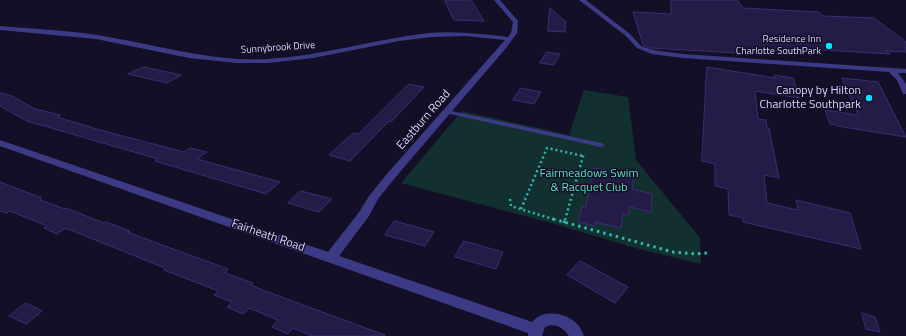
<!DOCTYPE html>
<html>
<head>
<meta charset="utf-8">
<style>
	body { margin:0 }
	canvas { display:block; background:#130f26 }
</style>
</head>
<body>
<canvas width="906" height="336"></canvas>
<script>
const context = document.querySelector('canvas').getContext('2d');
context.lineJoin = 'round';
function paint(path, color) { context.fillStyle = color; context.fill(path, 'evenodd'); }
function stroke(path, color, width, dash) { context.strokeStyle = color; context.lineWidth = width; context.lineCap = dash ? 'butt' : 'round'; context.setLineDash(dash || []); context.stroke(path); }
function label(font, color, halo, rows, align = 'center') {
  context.font = font + ' "Titillium Web",sans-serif'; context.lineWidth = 3; context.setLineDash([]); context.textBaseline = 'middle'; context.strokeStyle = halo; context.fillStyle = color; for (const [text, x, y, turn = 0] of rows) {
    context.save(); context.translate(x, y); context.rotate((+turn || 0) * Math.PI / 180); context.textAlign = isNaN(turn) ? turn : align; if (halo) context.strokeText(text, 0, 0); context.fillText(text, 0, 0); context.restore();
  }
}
const green = new Path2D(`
	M584,90L628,97L636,160L700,238L701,264L639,249L551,223L401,183L462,111L569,135Z`);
const building = new Path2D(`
	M445,0H471L484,21L454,20Z
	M671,0H737L743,8L818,12L823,16L874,18L906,42V52L886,51L890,54L805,49L809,53L767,50L771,55L650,48L643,45L633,12L671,14Z
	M550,8L566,22L565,32L548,31Z
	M547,52L560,54L554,65L540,63Z
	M144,67L181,75L167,83L128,74Z
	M707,67L775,78L774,75L793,78L799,98L755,91L758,119L766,120L767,128H769L779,178L764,175L767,203L798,210L796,200L850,213L861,249L743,222V218L729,215L728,189L715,186V164L702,161Z
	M842,78L878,82L906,137L837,126V125L830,124L825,110L858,115Z
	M409,84L424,87L391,122L389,121L350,161L329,155L353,133L358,134Z
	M521,88L541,92L534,104L513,100Z
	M0,93L12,96L35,109L61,115L57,117L100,130L184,152L190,148L207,152L197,159L280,182L266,194L155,161L158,159L27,121L0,106Z
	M594,168L634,175L632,189L652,194L651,212L630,207L629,215L623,214L621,228L595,222V226L578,222L582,207L585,208Z
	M0,182L42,198L40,200L65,209L66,208L104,223L106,222L130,231L127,232L228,269L225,273L253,283L251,285L265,291L385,335L384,336H312L293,328L288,334L272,327L278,320L249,308L243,314L227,307L232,302L214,295L218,291L164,270L165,268L68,229H64L57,234L44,228L47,226L10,211L6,213L0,211Z
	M301,191L332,199L319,212L288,203Z
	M395,221L434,232L425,246L385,235Z
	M464,241L503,252L496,269L455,257Z
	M580,261L628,287L615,303L567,275Z
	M26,303L42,311L26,324L9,316Z
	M862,313L875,317L880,332L866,329Z`);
const pathFar1 = new Path2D(`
	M510,199L511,206L556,220
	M521,209L547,148L583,156
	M565,220L584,153`);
const path = new Path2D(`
	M553,219L673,252L696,254L707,253
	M564,223L565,219`);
const service = new Path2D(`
	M447,110L601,143L605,145L601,147L445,113L444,112Z`);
const minor = new Path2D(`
	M494,0H500L518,21L517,33L506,48L394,179L378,199L369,216L339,256L532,322C543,308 568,313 578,325C581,328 582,332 584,336H569C564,328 555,322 545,327L542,336H528V333L0,146V140L328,252L360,211L369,196L386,175L505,40L466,36L431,37L399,41L313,58L268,63H237L189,58L96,39L0,30V26C32,29 65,30 97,35C154,44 209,62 268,59C322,56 375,39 429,33C456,31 482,34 508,37L511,33L513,22Z
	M579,0H586L630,34L641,46L653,50L683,54L906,69V73H898L906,84V94H903L897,80L889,72L683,58L652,54L637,48L626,36Z`);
const markers = [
	[829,46,4,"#00e5ff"],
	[869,98,4,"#00e5ff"]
];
const farPoinames = [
	["Residence Inn",821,40],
	["Charlotte SouthPark",821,52]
];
const farStreetnames = [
	["Sunnybrook Drive",278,48,-4]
];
const poiNames = [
	["Canopy by Hilton",861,91],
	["Charlotte Southpark",861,105]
];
const streetNames = [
	["Eastburn Road",424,120,-49],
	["Fairheath Road",268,236,19]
];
const parkNames = [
	["Fairmeadows Swim",589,174],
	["& Racquet Club",589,188]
];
paint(green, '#12302f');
paint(building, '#241b47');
stroke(building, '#3b2d73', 1);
stroke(pathFar1, '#2fb8b0', 2.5, [2, 3]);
stroke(path, '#2fb8b0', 3, [2.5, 4]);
paint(service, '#3d3a85');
paint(minor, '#3d3a85');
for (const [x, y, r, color] of markers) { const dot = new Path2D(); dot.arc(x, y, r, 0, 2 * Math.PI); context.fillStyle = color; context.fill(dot); stroke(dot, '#130f26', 1.5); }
label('10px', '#d9d4ff', '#130f26', farPoinames, 'right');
label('10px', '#d9d4ff', '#130f26', farStreetnames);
label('12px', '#d9d4ff', '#130f26', poiNames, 'right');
label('12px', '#d9d4ff', '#130f26', streetNames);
label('12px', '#5fe0c0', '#130f26', parkNames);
</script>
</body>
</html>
